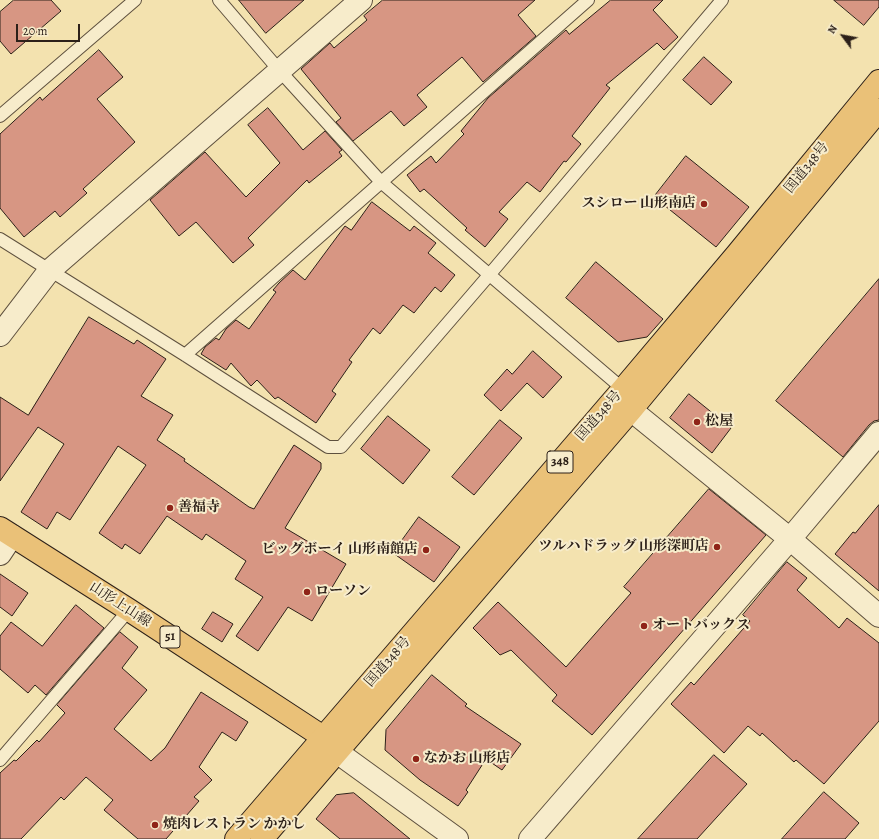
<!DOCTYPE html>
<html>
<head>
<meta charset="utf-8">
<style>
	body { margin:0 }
	#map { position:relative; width:879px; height:839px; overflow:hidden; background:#f3e2af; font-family:Alegreya,serif }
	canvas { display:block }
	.north { position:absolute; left:823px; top:16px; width:40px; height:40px; -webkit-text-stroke:3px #f7eccb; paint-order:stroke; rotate:302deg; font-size:11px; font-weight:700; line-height:16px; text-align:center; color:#2c2019 }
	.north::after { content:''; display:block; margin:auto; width:14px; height:18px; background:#2c2019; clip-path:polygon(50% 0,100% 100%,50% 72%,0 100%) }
	.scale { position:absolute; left:16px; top:24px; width:64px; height:18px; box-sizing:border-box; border:2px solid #2c2019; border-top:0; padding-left:5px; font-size:12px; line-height:14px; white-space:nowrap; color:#2c2019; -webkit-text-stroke:3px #f7eccb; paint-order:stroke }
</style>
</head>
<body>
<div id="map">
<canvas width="879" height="839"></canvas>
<div class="north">N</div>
<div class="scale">20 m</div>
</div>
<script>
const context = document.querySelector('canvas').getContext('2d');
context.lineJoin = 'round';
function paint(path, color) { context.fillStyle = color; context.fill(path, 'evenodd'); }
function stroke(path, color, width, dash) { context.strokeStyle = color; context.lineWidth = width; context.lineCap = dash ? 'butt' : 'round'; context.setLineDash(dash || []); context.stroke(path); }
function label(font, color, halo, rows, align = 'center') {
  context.font = font + ' Alegreya,"Noto Serif JP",serif'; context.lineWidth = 4; context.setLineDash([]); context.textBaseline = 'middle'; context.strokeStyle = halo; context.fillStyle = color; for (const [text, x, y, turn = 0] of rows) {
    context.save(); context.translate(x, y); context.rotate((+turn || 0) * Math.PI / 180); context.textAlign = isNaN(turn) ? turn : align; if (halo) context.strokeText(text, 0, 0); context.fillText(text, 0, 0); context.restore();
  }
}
const building = new Path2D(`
	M14,0H51L61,11L11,54L0,41V12Z
	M239,0H304L266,33Z
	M383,0H535L518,15L536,36L483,82L462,57L417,95L427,107L404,126L391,111L353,141L336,122L341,118L301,69L330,43L334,48L367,20L364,16Z
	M611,0H663L653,10L678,37L664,50L657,43L606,85L610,88L572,136L581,144L566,162L564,161L540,192L527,182L499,212L508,219L485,247L465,230L467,228L424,189L420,192L407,175L431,156L436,163L464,134L461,131L488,98L566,30L569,34Z
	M834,0H879V7L864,25Z
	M99,50L123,77L97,99L135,142L83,189L87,193L60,217L55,211L24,237L0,208V134L40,97L42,100Z
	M704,57L732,82L711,105L683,80Z
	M268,108L303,150L325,131L342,150L339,152L342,156L309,183L307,180L248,238L254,245L233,263L196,222L179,236L150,200L205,152L246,197L280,163L248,125Z
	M686,156L749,207L716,247L654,197Z
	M372,202L410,231L414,226L436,243L428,253L455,275L441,292L435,287L414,313L403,305L380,334L373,328L349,360L352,362L332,391L336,394L316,423L278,397L275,399L257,380L251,386L231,363L226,370L201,354L205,347L216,338L219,340L226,329L236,320L249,329L276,292L273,290L279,283L293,270L305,280L345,226L351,230Z
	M596,262L663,319L647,337L618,342L566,298Z
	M879,279V420L874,421L869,425L843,457L776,401Z
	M89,317L134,344L137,340L166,359L141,396L173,415L157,440L185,459L184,461L249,507L254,509L294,445L321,463V469L285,528L346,564L312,621L288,607L258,651L236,636L263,597L235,579L246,561L206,534L202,540L167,516L140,554L125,544L122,549L99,533L146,465L118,446L70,520L57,512L47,529L21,512L64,444L38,427L0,481V397L28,415Z
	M533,351L562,377L543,398L527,383L501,411L484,395L507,369L512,374Z
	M689,394L731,428L712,453L670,418Z
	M388,416L430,450L403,484L361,449Z
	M500,420L522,438L474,495L452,477Z
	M709,489L766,535L592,735L552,701L557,695L511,650L500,655L473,628L498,602L566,667L631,593L624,587Z
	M879,505V591L835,554L853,532L855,533Z
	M419,517L460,547L434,582L393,553Z
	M787,562L807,578L797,590L839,628L847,618L879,643V721L824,784L796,760L794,762L762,733L760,736L748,726L724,753L671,704L691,682L694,685L750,621L743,615Z
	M0,574L28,593L12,616L0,607Z
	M76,605L104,628L46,695L35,685L28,693L0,669V636L11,622L42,646Z
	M213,612L233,624L222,642L202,629Z
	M120,632L138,647L122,668L147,690L114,729L151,761L165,748L201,692L248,722L236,741L222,732L199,767L212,780L194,797L199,801L166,839H138L104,810L113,800L86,777L64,800L61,797L21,839H0V773L14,760L16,761L37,740L39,742L65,713L57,705Z
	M432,675L467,704L465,706L521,744L502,770L486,759L466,790L468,792L458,806L420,780L385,750L386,730Z
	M714,755L747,784L697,839H638Z
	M824,792L859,823L845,839H782Z
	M354,793L410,839H340L316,819L336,795Z`);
const service = new Path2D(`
	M219,0L279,70L381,182L623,389
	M0,116L135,0
	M0,239L185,355L328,447H341L490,274L722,0
	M185,355L588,0
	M0,760L129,610`);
const minor = new Path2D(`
	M0,335L49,271L361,0
	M631,410L790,539L879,616
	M0,554L12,536
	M530,839L790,539L879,433`);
const tertiary = new Path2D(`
	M337,752L457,839`);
const primary = new Path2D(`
	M0,528L129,610L323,737L336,751`);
const trunk = new Path2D(`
	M236,839L623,389L737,254L879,81
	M262,839L631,410L879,110`);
const markers = [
	[704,204,4,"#8f2418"],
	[697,422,4,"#8f2418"],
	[170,508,4,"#8f2418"],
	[717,547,4,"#8f2418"],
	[426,550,4,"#8f2418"],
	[307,592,4,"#8f2418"],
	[644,626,4,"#8f2418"],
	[416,759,4,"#8f2418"],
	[155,825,4,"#8f2418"]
];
const shields = [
	[560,462,26],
	[170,637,20]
];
const shieldNames = [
	["348",560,462],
	["51",170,637]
];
const streetNames = [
	["国道348号",807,168,-51],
	["国道348号",599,416,-49],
	["山形上山線",120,605,33],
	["国道348号",388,662,-49]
];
const poiNames = [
	["スシロー 山形南店",696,204,"right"],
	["松屋",705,422],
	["善福寺",178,508],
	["ツルハドラッグ 山形深町店",709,547,"right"],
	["ビッグボーイ 山形南館店",418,550,"right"],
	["ローソン",315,592],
	["オートバックス",652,626],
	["なかお 山形店",424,759],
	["焼肉レストラン かかし",163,825]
];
paint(building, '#d79683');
stroke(building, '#2c2019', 1);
stroke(service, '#5e503e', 14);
stroke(minor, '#5e503e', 24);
stroke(tertiary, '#5e503e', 24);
stroke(primary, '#2c2019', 24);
stroke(trunk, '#2c2019', 24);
stroke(service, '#f7eccb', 12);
stroke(minor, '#f7eccb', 22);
stroke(tertiary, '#f7eccb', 22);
stroke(primary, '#eac178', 22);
stroke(trunk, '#eac178', 22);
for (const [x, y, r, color] of markers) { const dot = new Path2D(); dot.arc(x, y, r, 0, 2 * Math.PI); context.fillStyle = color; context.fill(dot); stroke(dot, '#f7eccb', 1.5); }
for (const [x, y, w] of shields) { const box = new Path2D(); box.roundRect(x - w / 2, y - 11, w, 22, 3); context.fillStyle = '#f7eccb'; context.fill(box); stroke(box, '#2c2019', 1); }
label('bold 13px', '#2c2019', null, shieldNames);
label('14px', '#2c2019', '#f7eccb', streetNames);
label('bold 14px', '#2c2019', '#f7eccb', poiNames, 'left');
</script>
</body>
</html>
